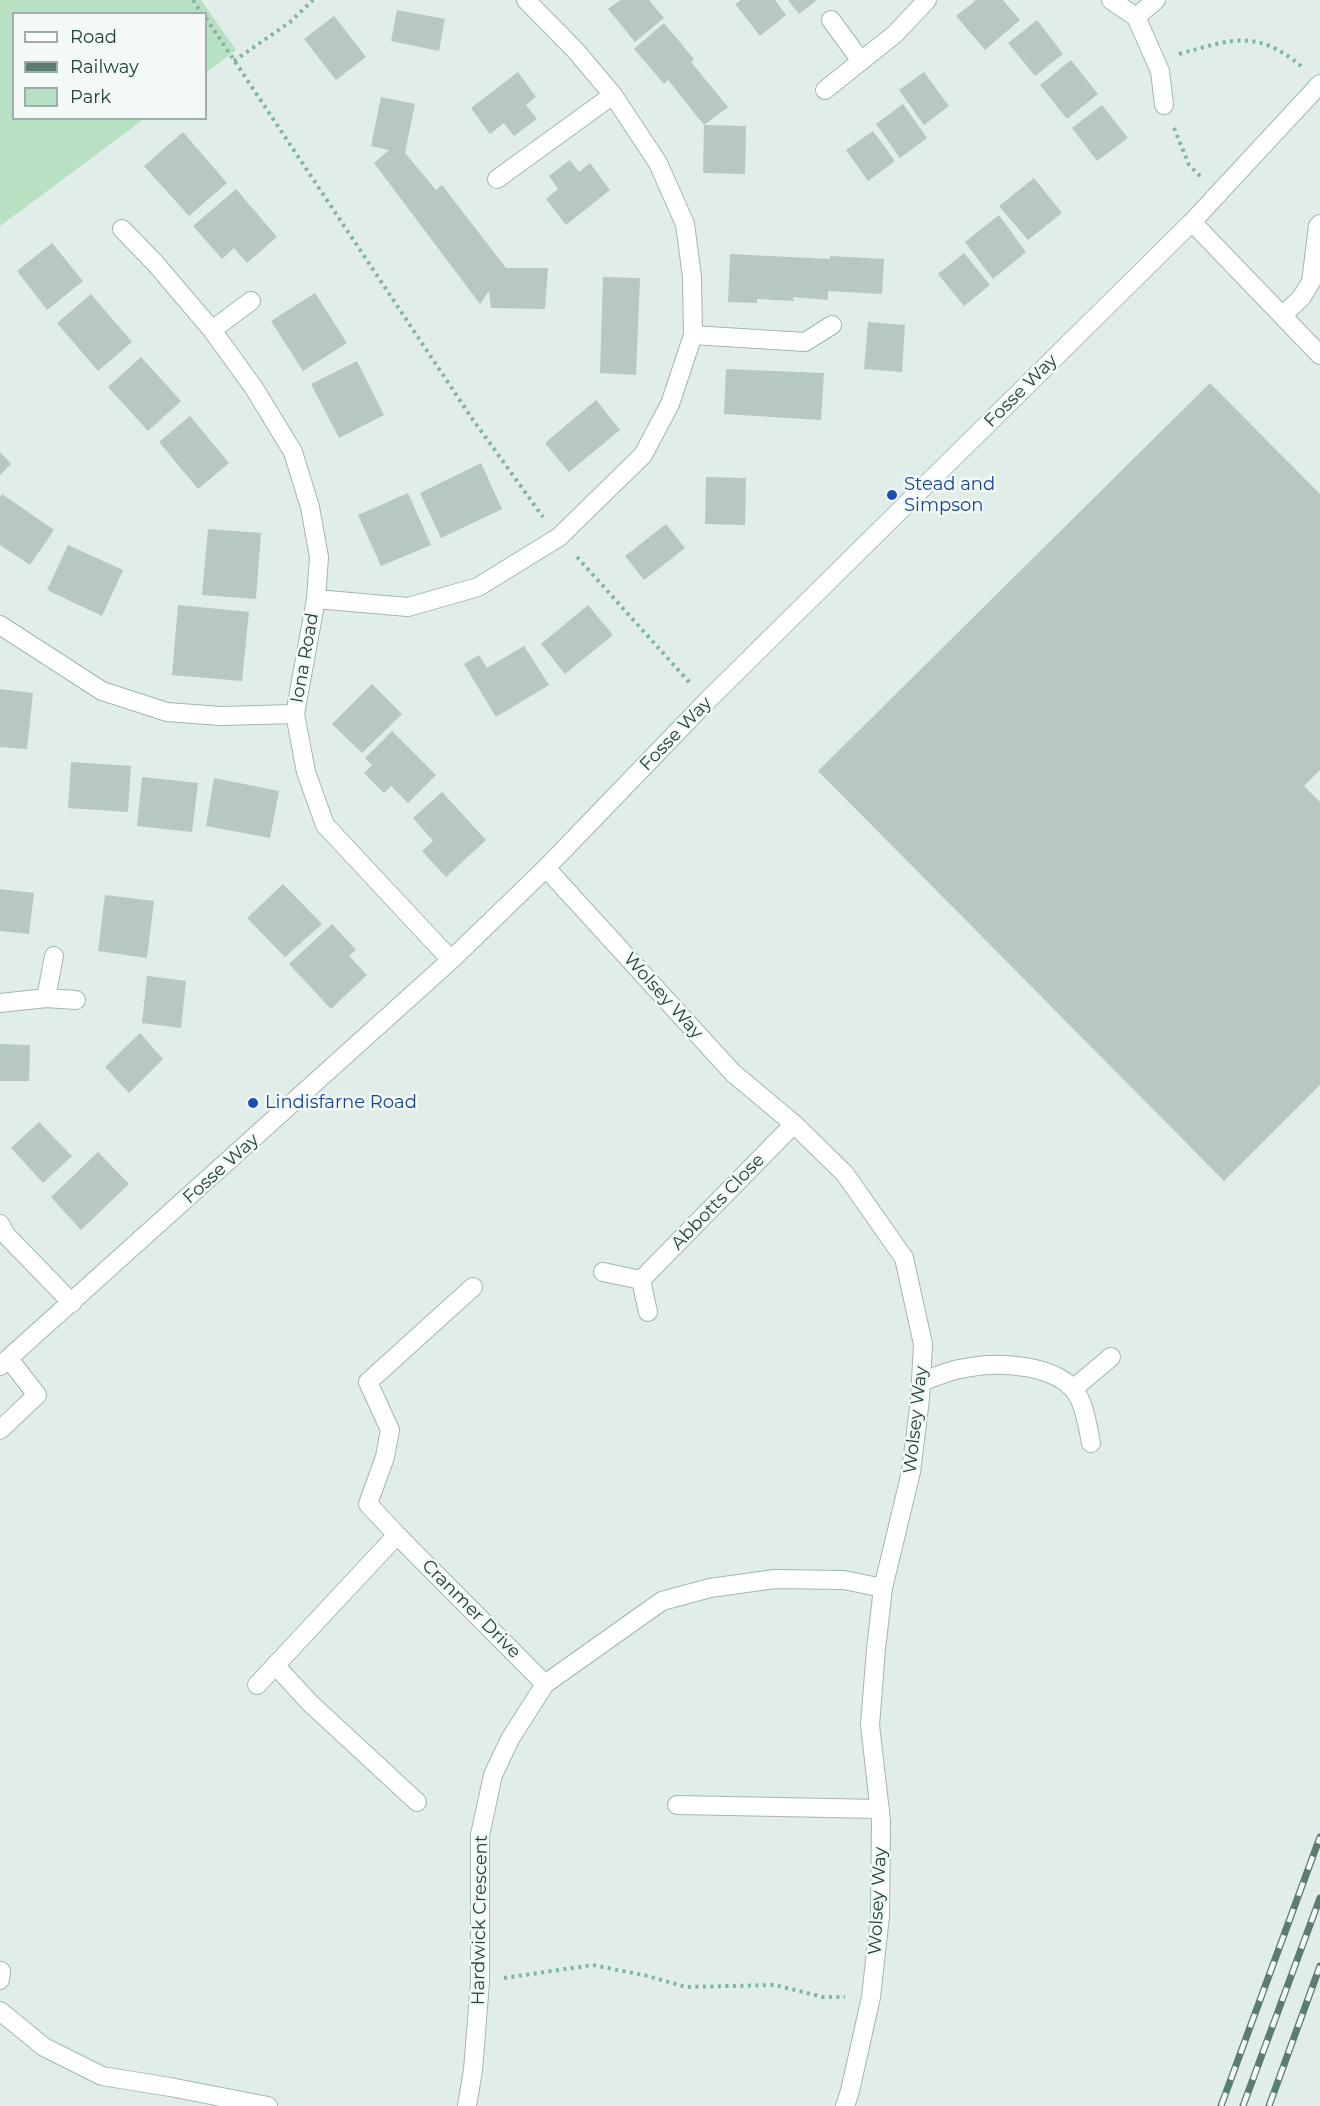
<!DOCTYPE html>
<html>
<head>
<meta charset="utf-8">
<style>
	body { margin:0 }
	#map { position:relative; width:1320px; height:2106px; overflow:hidden; background:#e1ede8; font-family:Montserrat,sans-serif }
	canvas { display:block }
	.legend { position:absolute; left:12px; top:12px; width:195px; height:108px; box-sizing:border-box; background:#f2f9f6; border:2px solid #9eafaa; margin:0; padding:8px 10px; list-style:none; font-size:18px; color:#204038 }
	.legend li { display:flex; align-items:center; gap:12px; height:30px }
	.legend b { width:30px; border:2px solid #9eafaa }
</style>
</head>
<body>
<div id="map">
<canvas width="1320" height="2106"></canvas>
<ul class="legend">
<li><b style="height:8px;background:#fff"></b>Road</li>
<li><b style="height:8px;background:#5a7c73"></b>Railway</li>
<li><b style="height:16px;background:#b8e1c3"></b>Park</li>
</ul>
</div>
<script>
const context = document.querySelector('canvas').getContext('2d');
context.lineJoin = 'round';
function paint(path, color) { context.fillStyle = color; context.fill(path, 'evenodd'); }
function stroke(path, color, width, dash) { context.strokeStyle = color; context.lineWidth = width; context.lineCap = dash ? 'butt' : 'round'; context.setLineDash(dash || []); context.stroke(path); }
function label(font, color, halo, rows, align = 'center') {
  context.font = font + ' Montserrat,sans-serif'; context.lineWidth = 5; context.setLineDash([]); context.textBaseline = 'middle'; context.strokeStyle = halo; context.fillStyle = color; for (const [text, x, y, turn = 0] of rows) {
    context.save(); context.translate(x, y); context.rotate((+turn || 0) * Math.PI / 180); context.textAlign = isNaN(turn) ? turn : align; if (halo) context.strokeText(text, 0, 0); context.fillText(text, 0, 0); context.restore();
  }
}
const green = new Path2D(`
	M0,0H201L236,50L206,73V14H14V118L144,119L0,226Z`);
const building = new Path2D(`
	M620,0H649L664,18L635,42L608,9Z
	M741,0H775L786,15L760,36L735,4Z
	M788,0H817L799,14Z
	M976,0H1003L1020,20L985,50L956,16Z
	M397,10L445,19L439,51L391,41Z
	M334,16L366,57L336,80L304,39Z
	M1037,20L1063,54L1035,76L1008,43Z
	M664,23L694,59L691,62L728,107L704,125L668,80L664,84L634,49Z
	M1071,60L1098,94L1067,119L1040,85Z
	M518,72L536,97L526,105L537,119L514,136L504,123L490,134L471,108Z
	M924,72L949,106L924,125L899,90Z
	M381,97L415,104L405,153L436,190L442,185L506,268H548L545,309L491,308L489,291L480,304L374,163L389,150L371,146Z
	M903,104L927,138L900,158L876,124Z
	M1102,105L1128,138L1097,161L1072,128Z
	M704,125L746,126L745,174L703,173Z
	M873,131L895,161L868,181L846,150Z
	M183,132L227,183L189,216L144,166Z
	M570,160L579,172L590,163L610,190L566,225L546,199L558,189L549,176Z
	M1034,178L1062,213L1028,240L999,206Z
	M236,189L277,237L247,263L234,248L222,259L193,226Z
	M999,215L1026,252L993,279L965,242Z
	M52,243L83,281L47,310L17,271Z
	M964,253L990,285L964,306L938,274Z
	M730,254L830,259V256L884,259L882,294L828,291V300L793,297L794,301L757,299V303L728,302Z
	M603,277L640,278L636,375L600,373Z
	M315,293L347,343L303,371L271,321Z
	M91,294L132,342L98,371L57,323Z
	M868,322L905,325L902,372L864,369Z
	M141,357L181,401L148,431L108,387Z
	M357,361L384,415L339,438L311,384Z
	M726,369L824,373L821,420L724,414Z
	M1210,383L1320,494V770L1304,786L1320,802V1085L1224,1181L818,771Z
	M596,400L620,430L569,472L545,443Z
	M190,416L229,463L198,489L159,442Z
	M0,452L11,464L0,475Z
	M481,463L502,509L441,538L420,493Z
	M706,477L746,478L745,525L705,524Z
	M408,493L431,545L381,566L358,515Z
	M2,494L54,530L30,565L0,545V497Z
	M666,524L685,548L644,580L625,556Z
	M208,529L261,533L256,599L202,595Z
	M68,545L123,570L102,616L47,590Z
	M178,605L249,612L242,681L172,675Z
	M588,605L613,635L565,674L541,644Z
	M524,646L549,685L496,717L464,664L479,655L487,668Z
	M372,684L402,714L362,753L332,724Z
	M0,689L33,693L27,749L0,747Z
	M392,731L436,775L408,803L391,786L384,793L364,773L372,765L365,758Z
	M71,762L131,766L128,812L68,808Z
	M142,777L198,783L192,832L137,826Z
	M214,778L279,791L270,838L206,826Z
	M442,792L486,840L446,877L422,851L433,841L413,818Z
	M283,884L322,924L285,957L247,918Z
	M0,889L34,893L29,934L0,931Z
	M105,895L154,901L147,958L98,951Z
	M332,924L356,950L349,956L367,975L331,1009L289,964Z
	M147,976L186,981L181,1028L142,1023Z
	M140,1033L163,1059L129,1093L105,1067Z
	M0,1044L30,1045L29,1081H0Z
	M39,1122L72,1156L43,1183L11,1148Z
	M98,1152L129,1184L81,1230L51,1197Z`);
const path = new Path2D(`
	M193,0L202,14
	M206,18L471,417L543,517
	M1179,54C1231,40 1255,28 1301,66
	M234,61L290,22L313,0
	M1174,128L1189,165L1200,176
	M577,557L690,683
	M504,1978L593,1965L648,1976L686,1987L775,1985L823,1997H845`);
const minor = new Path2D(`
	M1111,0L1136,17L1160,71L1164,105
	M1136,17L1156,0
	M831,20L861,61
	M825,90L895,34L927,0
	M497,179L613,95
	M1192,222L1320,355
	M122,229L155,263L212,330L254,388L293,452L310,507L319,557L316,599L295,714L306,772L325,825L451,960
	M1283,315L1301,298L1311,282L1318,226L1320,224
	M212,330L251,301
	M693,335L805,342L832,325
	M316,599L408,607L478,587L559,537L643,455L670,404L693,335L692,277L685,224L658,163L613,95L576,51L526,0
	M0,625L102,691L167,712L221,716L295,714
	M546,868L733,1073L794,1124L845,1174L904,1258L923,1344L920,1399L911,1472L883,1588L876,1649L870,1725L881,1821L880,1916L871,1997L850,2091L845,2106
	M46,998L54,956
	M0,1003L46,998L76,1000
	M0,1224L6,1235L72,1303
	M603,1272L641,1280L648,1312
	M641,1280L794,1124
	M473,1287L368,1382L390,1430L385,1457L368,1504L397,1535L545,1684
	M0,1366L451,960L546,868L707,701L1192,222L1320,84
	M921,1382C935,1377 950,1370 965,1368C998,1361 1057,1364 1077,1394C1085,1407 1088,1428 1091,1443
	M1073,1389L1111,1357
	M0,1430L37,1395L9,1359
	M275,1665L310,1703L417,1802
	M257,1685L397,1535
	M677,1805L880,1809
	M0,1980L1,1971
	M0,2011L44,2047L102,2076L170,2087L268,2106
	M467,2106L473,2070L480,1982V1835L493,1775L510,1739L545,1684L662,1601L710,1588L775,1579L844,1580L883,1588`);
const rail = new Path2D(`
	M1221,2106L1320,1837
	M1243,2106L1320,1898
	M1269,2106L1320,1966`);
const markers = [
	[892,495,6,"#1a4fb4"],
	[253,1103,6,"#1a4fb4"]
];
const streetNames = [
	["Fosse Way",1021,391,-45],
	["Iona Road",305,658,-80],
	["Fosse Way",676,734,-46],
	["Wolsey Way",663,996,48],
	["Fosse Way",221,1169,-42],
	["Abbotts Close",718,1202,-46],
	["Wolsey Way",916,1420,-84],
	["Cranmer Drive",471,1609,45],
	["Wolsey Way",878,1901,-87],
	["Hardwick Crescent",480,1920,-89]
];
const transitNames = [
	["Stead and",904,485],
	["Simpson",904,506],
	["Lindisfarne Road",265,1103]
];
paint(green, '#b8e1c3');
paint(building, '#b6c8c1');
stroke(minor, '#a3b6b0', 20);
stroke(path, '#7fb4a4', 4, [3, 4.5]);
stroke(minor, '#fff', 18);
stroke(rail, '#5a7c73', 7);
stroke(rail, '#f2f9f6', 4.5, [14]);
for (const [x, y, r, color] of markers) { const dot = new Path2D(); dot.arc(x, y, r, 0, 2 * Math.PI); context.fillStyle = color; context.fill(dot); stroke(dot, '#f2f9f6', 2); }
label('18px', '#204038', '#f2f9f6', streetNames);
label('18px', '#164399', '#f2f9f6', transitNames, 'left');
</script>
</body>
</html>
